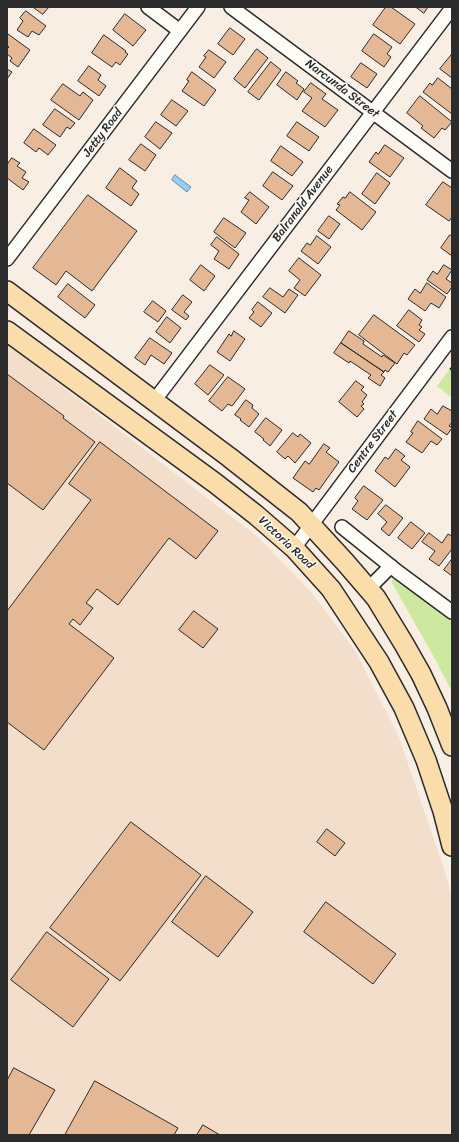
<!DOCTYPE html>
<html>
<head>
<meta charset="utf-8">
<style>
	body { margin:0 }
	#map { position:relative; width:459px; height:1142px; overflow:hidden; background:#f8eee3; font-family:Sriracha,sans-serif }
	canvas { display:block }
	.frame { position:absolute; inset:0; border:8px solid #2b2b2b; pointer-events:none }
</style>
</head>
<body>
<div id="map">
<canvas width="459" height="1142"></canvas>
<div class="frame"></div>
</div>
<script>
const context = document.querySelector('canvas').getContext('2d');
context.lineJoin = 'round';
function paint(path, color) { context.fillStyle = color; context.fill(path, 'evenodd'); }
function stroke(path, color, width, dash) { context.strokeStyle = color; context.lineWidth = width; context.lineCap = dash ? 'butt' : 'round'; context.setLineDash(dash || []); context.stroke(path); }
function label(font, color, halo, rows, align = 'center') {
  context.font = font + ' Sriracha,sans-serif'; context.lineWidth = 3; context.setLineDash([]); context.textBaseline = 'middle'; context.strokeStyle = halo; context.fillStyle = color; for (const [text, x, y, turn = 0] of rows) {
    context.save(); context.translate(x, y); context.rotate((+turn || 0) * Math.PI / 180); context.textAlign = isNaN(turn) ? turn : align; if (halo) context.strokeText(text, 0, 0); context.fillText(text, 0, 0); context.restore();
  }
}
const built = new Path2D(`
	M7,344L259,538L311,592L356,652L399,737L444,869L452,898V1135H7Z`);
const green = new Path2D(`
	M452,366V398L437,386Z
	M395,579L452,622V692L435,659L391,581Z`);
const water = new Path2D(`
	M175,175L191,187L187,192L172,180Z`);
const building = new Path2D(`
	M33,7H49L43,14Z
	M386,7H391L415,24L400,44L373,25Z
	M416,7H428L424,13Z
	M26,11L46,26L39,35L32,31L28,37L17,30L23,21L20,18Z
	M125,14L146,30L133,46L113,30Z
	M230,28L245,39L233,55L218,44Z
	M8,34L30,50L18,67L10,61L12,58L7,54V49L9,47L7,46Z
	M374,34L392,47L387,54L391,57L384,67L362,51Z
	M104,35L126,51L125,52L128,54L120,65L116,62L112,67L92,53Z
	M257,49L268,58L245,88L234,79Z
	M209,50L226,62L214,78L199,67L206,57L204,56Z
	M452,54V78L440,69Z
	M271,62L281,70L259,100L248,92Z
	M361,63L377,74L367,88L351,77Z
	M89,66L101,75L98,80L106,86L99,96L78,81Z
	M7,69L12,72L7,79Z
	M192,72L216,90L204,106L182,91L189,81L187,80Z
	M286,72L298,81L296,83L304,89L297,100L277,85Z
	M438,78L452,89V114L423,92L430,83L432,85Z
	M311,83L326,94L322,99L338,110L325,127L302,111L312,98L304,92Z
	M63,84L80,96L83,92L93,100L79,120L51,100Z
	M420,96L452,122L445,130L442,128L434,138L421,128L423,126L407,113Z
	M172,100L188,111L176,126L161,115Z
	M55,109L75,123L70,129L67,127L60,137L43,125Z
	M156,122L172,133L160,149L145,137Z
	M297,122L319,137L309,151L287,136Z
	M34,129L56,145L48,155L39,148L36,152L24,143Z
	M141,144L156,155L145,171L129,160Z
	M385,145L404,158L390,177L369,162L376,152L378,154Z
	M281,146L303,162L292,176L271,161Z
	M12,158L20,163L17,166L26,172L22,178L29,182L23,190L7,178V165Z
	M120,168L137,181L132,188L139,194L131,206L106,188Z
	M273,172L293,186L282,200L263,186Z
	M377,173L390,183L375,204L362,194Z
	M443,182L452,188V217L449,221L426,205Z
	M250,192L269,207L256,224L241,212L249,200L245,198Z
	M350,192L376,212L362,230L336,210L340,205L337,204L343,197L345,198Z
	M88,195L137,231L92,291L66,271L56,285L33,268Z
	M329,216L340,224L329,239L318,231Z
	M224,218L246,233L235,248L214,232Z
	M450,235L452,236V256L441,248Z
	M317,236L331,247L318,264L301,251L307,243L310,245Z
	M217,237L239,254L229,269L214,259L219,251L211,245Z
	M299,258L321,275L305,296L294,288L300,280L289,271Z
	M201,265L215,276L204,291L190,280Z
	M444,265L452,270L446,279L452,283V287L447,294L427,280L433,271L437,274Z
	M427,283L446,297L439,308L431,303L425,311L408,299L415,289L420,293Z
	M68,284L95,305L85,318L58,297Z
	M270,288L283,297L289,289L298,295L285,313L263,297Z
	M183,295L192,302L184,312L189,316L186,320L172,310Z
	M153,301L166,311L158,322L144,312Z
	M258,302L272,313L261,327L249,318L254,312L252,310Z
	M409,310L422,320L419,325L422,327L419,330L425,334L419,342L397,326Z
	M374,315L415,345L407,355L404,353L397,364L359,335Z
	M167,317L181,328L170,343L156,332Z
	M234,331L245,339L230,361L217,352L229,334L231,336Z
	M349,331L364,341L363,344L382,357L383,355L395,363L388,372L385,370L384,372L341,343Z
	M150,338L172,353L164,364L151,355L145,365L135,358Z
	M341,343L384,372L381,375L385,378L380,386L368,378L371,375L350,361L349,363L334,353Z
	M210,365L224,375L208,395L195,384Z
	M7,374L64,416L63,418L95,442L43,510L7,483Z
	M228,377L245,389L232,406L228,404L222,411L209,401Z
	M356,381L364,387L361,390L367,395L362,402L364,404L361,406L364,409L357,417L339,402Z
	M246,400L253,405L252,408L259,414L249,427L240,420L241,419L235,415Z
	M443,406L452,411V422L449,426L452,427V428L447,435L424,419L431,409L437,414Z
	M266,418L282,430L270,446L263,440L264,439L255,432Z
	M418,421L442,439L437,445L431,441L422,453L406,442L413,433L411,432Z
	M293,433L298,437L300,434L311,443L295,463L288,456L285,459L277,452Z
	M100,442L218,531L196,559L169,538L118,605L97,589L86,603L93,608L80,625L73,619L69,624L114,658L44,750L7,722V611L91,500L69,484Z
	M324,444L330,448L326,452L339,462L319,490L316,488L313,492L293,478L305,461L309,464Z
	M396,449L405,456L401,460L410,467L395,487L375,471L385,457L388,459Z
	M364,486L383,500L367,520L352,509L358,501L355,498Z
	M386,505L403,518L389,536L381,529L387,522L378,514Z
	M411,522L425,533L412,549L398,538Z
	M429,533L442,543L448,534L452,536V549L439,566L429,559L435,551L422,542Z
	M452,559V576L444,570Z
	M194,611L218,629L203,648L179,630Z
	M131,822L201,875L120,981L50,928Z
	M327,829L345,843L335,856L317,842Z
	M206,876L253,912L218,957L172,922Z
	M326,902L396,954L373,984L304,932Z
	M47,932L109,979L73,1027L11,980Z
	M14,1068L55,1090L29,1135H7V1081Z
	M95,1081L178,1128L174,1135H65Z
	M203,1125L220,1135H197Z`);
const path = new Path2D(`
	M450,368L452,370`);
const minor = new Path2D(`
	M148,7L180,31
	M231,7L452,171
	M7,259L198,7
	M154,401L452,8
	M342,527L398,572L452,612
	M294,548L452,337
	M368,589L391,566`);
const highway = new Path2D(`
	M7,291L229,457L299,512L311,525L345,562L376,598L404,644L421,674L437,708L452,746
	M7,331L215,483L256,515L294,548L331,589L379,662L404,708L426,760L443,811L452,846`);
const streetNames = [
	["Narcunda Street",342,89,37],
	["Jetty Road",103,133,-53],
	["Balranald Avenue",303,204,-53],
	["Centre Street",373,442,-53],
	["Victoria Road",286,543,43]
];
paint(built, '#f2decb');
paint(green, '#cde9a0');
paint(water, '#95cdf4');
stroke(water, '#6b8ca4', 1);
paint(building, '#e4b894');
stroke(building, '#2b2b2b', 1);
stroke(minor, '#2b2b2b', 16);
stroke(highway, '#2b2b2b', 22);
stroke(path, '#2b2b2b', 2, [4, 3]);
stroke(minor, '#fdfcf7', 13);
stroke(highway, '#faddab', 19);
label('12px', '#2b2b2b', '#fdfcf7', streetNames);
</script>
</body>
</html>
